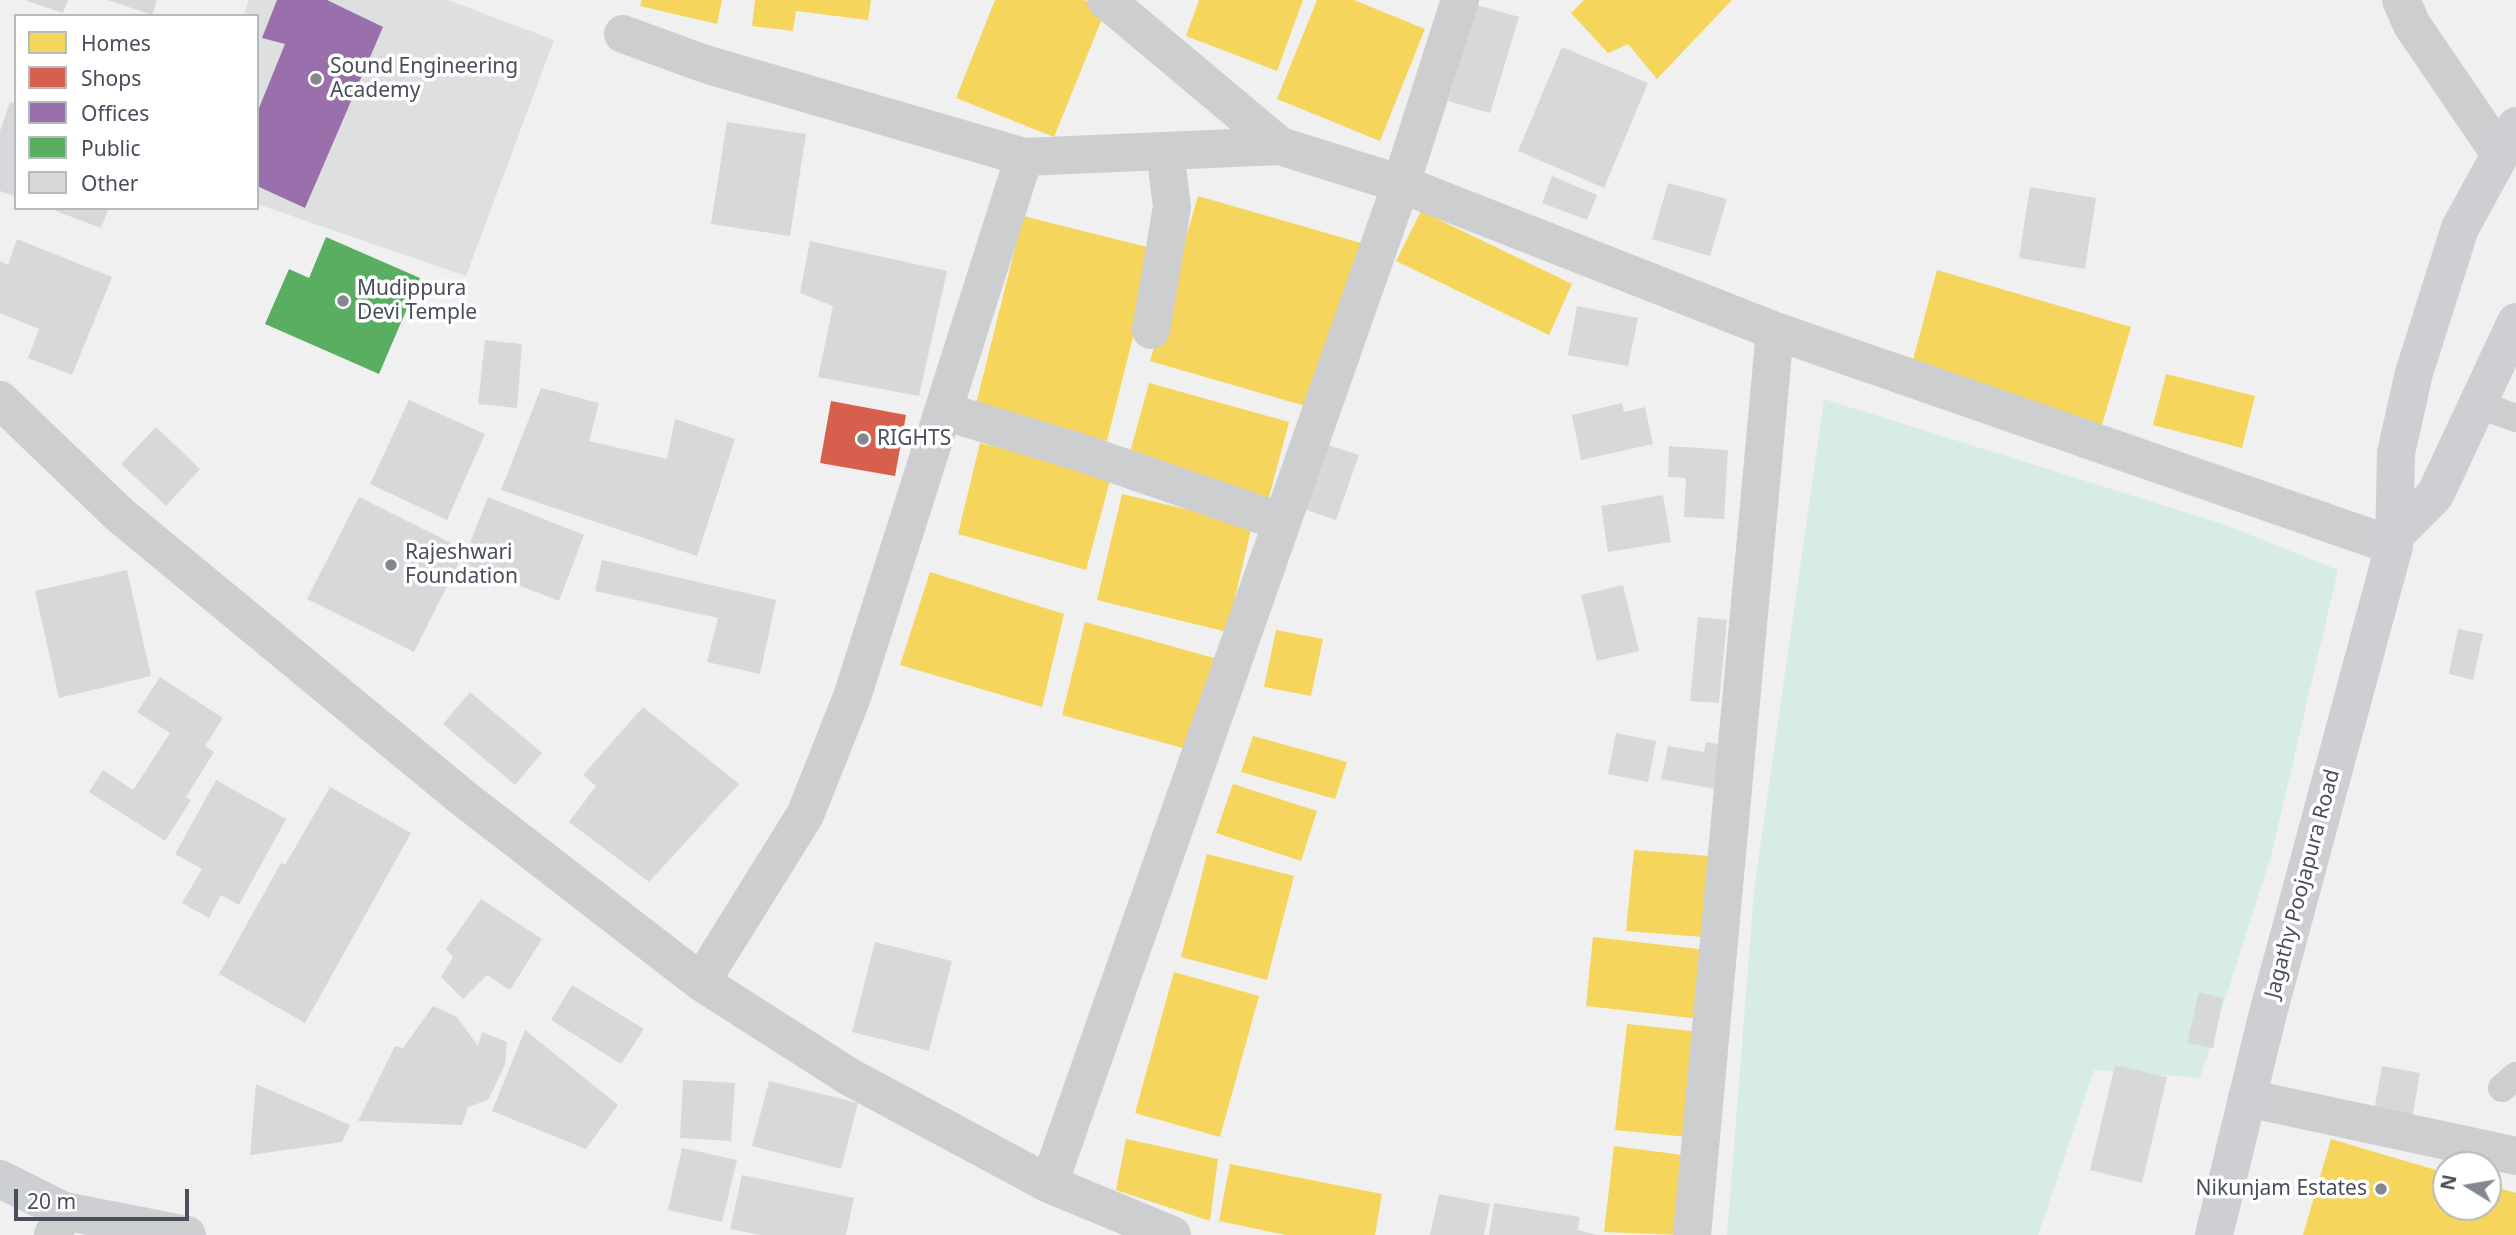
<!DOCTYPE html>
<html>
<head>
<meta charset="utf-8">
<style>
	body { margin:0 }
	#map { position:relative; width:2516px; height:1235px; overflow:hidden; background:#f0f0f0; font-family:"Noto Sans",sans-serif }
	canvas { display:block }
	.legend { position:absolute; left:14px; top:14px; width:245px; height:196px; box-sizing:border-box; background:#fff; border:2px solid #b6b9bd; margin:0; padding:9px 12px; list-style:none; font-size:21px; color:#494f5a }
	.legend li { display:flex; align-items:center; gap:14px; height:35px }
	.legend b { width:35px; border:2px solid #b6b9bd }
	.north { position:absolute; left:2432px; top:1151px; width:70px; height:70px; box-sizing:border-box; background:#fff; border:2px solid #b6b9bd; border-radius:50%; rotate:281deg; font-size:19px; font-weight:700; line-height:28px; text-align:center; color:#494f5a }
	.north::after { content:''; display:block; margin:auto; width:24px; height:32px; background:#83878e; clip-path:polygon(50% 0,100% 100%,50% 72%,0 100%) }
	.scale { position:absolute; left:14px; top:1189px; width:175px; height:32px; box-sizing:border-box; border:4px solid #494f5a; border-top:0; padding-left:9px; font-size:21px; line-height:24px; white-space:nowrap; color:#494f5a; -webkit-text-stroke:5px #fff; paint-order:stroke }
</style>
</head>
<body>
<div id="map">
<canvas width="2516" height="1235"></canvas>
<ul class="legend">
<li><b style="height:19px;background:#f6d55c"></b>Homes</li>
<li><b style="height:19px;background:#d6604d"></b>Shops</li>
<li><b style="height:19px;background:#9970ab"></b>Offices</li>
<li><b style="height:19px;background:#5aae61"></b>Public</li>
<li><b style="height:19px;background:#d7d8da"></b>Other</li>
</ul>
<div class="north">N</div>
<div class="scale">20 m</div>
</div>
<script>
const context = document.querySelector('canvas').getContext('2d');
context.lineJoin = 'round';
function paint(path, color) { context.fillStyle = color; context.fill(path, 'evenodd'); }
function stroke(path, color, width, dash) { context.strokeStyle = color; context.lineWidth = width; context.lineCap = dash ? 'butt' : 'round'; context.setLineDash(dash || []); context.stroke(path); }
function label(font, color, halo, rows, align = 'center') {
  context.font = font + ' "Noto Sans",sans-serif'; context.lineWidth = 7; context.setLineDash([]); context.textBaseline = 'middle'; context.strokeStyle = halo; context.fillStyle = color; for (const [text, x, y, turn = 0] of rows) {
    context.save(); context.translate(x, y); context.rotate((+turn || 0) * Math.PI / 180); context.textAlign = isNaN(turn) ? turn : align; if (halo) context.strokeText(text, 0, 0); context.fillText(text, 0, 0); context.restore();
  }
}
const education = new Path2D(`
	M249,0H448L554,40L466,276L257,204V16H243Z`);
const green = new Path2D(`
	M1824,399L2223,524L2338,570L2271,856L2200,1078L2094,1070L2038,1235H1727L1754,891Z`);
const homes = new Path2D(`
	M642,0H722L717,24L640,6Z
	M755,0H871L868,20L796,11L793,31L752,26Z
	M995,0H1084L1106,9L1054,137L956,98Z
	M1199,0H1303L1277,71L1186,36Z
	M1317,0H1354L1425,29L1380,141L1277,99Z
	M1584,0H1732L1657,79L1628,44L1608,53L1571,13Z
	M1198,196L1361,243L1312,408L1150,361Z
	M1421,211L1572,284L1549,335L1396,261Z
	M1023,216L1155,249L1107,441L975,408Z
	M1937,270L2131,327L2101,428L1912,364Z
	M2166,374L2255,396L2242,448L2153,425Z
	M1149,383L1289,422L1267,505L1126,467Z
	M980,443L1112,473L1086,570L958,534Z
	M1122,494L1252,525L1227,632L1097,600Z
	M930,572L1064,614L1042,707L900,665Z
	M1085,622L1221,660L1194,751L1062,715Z
	M1276,630L1323,639L1311,696L1264,687Z
	M1253,736L1347,762L1335,799L1241,772Z
	M1233,784L1317,811L1301,861L1216,833Z
	M1634,850L1710,856L1703,937L1626,931Z
	M1207,854L1294,876L1267,980L1181,957Z
	M1593,937L1707,950L1700,1019L1586,1006Z
	M1174,972L1259,996L1220,1137L1135,1113Z
	M1627,1024L1700,1032L1688,1137L1615,1130Z
	M1126,1139L1218,1159L1210,1221L1116,1190Z
	M2331,1139L2446,1173V1207H2488V1185L2516,1193V1235H2303Z
	M1614,1146L1690,1156L1680,1235L1604,1232Z
	M1230,1164L1382,1194L1375,1235H1286L1219,1221Z`);
const shops = new Path2D(`
	M831,401L906,415L895,476L820,463Z`);
const offices = new Path2D(`
	M277,0H327L383,27L305,208L257,186V113L285,44L262,38Z`);
const public = new Path2D(`
	M326,237L420,278L379,374L265,324L289,269L309,278Z`);
const building = new Path2D(`
	M25,0H68L63,13Z
	M108,0H157L152,15Z
	M1477,5L1519,17L1490,113L1448,101Z
	M1562,47L1648,83L1604,188L1518,151Z
	M10,102L16,104V197L0,191V131Z
	M727,122L806,134L790,236L711,224Z
	M1552,176L1597,195L1587,220L1542,203Z
	M1668,183L1727,199L1710,256L1652,239Z
	M2030,187L2096,198L2085,269L2019,258Z
	M48,208H109L101,228Z
	M17,239L112,277L72,375L28,358L39,329L0,313V261L8,265Z
	M810,241L947,271L919,396L818,377L833,306L800,293Z
	M1577,306L1638,318L1628,366L1568,355Z
	M485,340L522,344L517,408L478,404Z
	M541,388L599,403L589,441L667,459L675,419L735,439L697,556L501,490Z
	M409,400L485,434L447,520L370,484Z
	M1622,403L1624,412L1645,407L1653,444L1581,460L1572,415Z
	M156,427L200,469L166,506L121,464Z
	M1328,445L1359,455L1336,520L1306,510Z
	M1669,446L1728,450L1724,519L1684,517L1686,478L1668,477Z
	M1663,495L1671,542L1608,552L1601,506Z
	M359,497L465,550L414,652L307,599Z
	M488,497L584,535L559,601L462,563Z
	M602,560L776,600L760,674L707,662L718,618L595,591Z
	M127,570L151,676L59,698L35,591Z
	M1623,585L1639,651L1597,661L1581,595Z
	M1698,617L1727,620L1719,703L1690,701Z
	M2458,629L2483,634L2473,680L2449,674Z
	M160,677L223,718L205,746L214,752L186,797L191,800L165,841L89,792L103,770L133,790L170,733L137,712Z
	M470,692L542,753L515,785L443,724Z
	M643,707L739,784L649,882L569,822L596,786L583,775Z
	M1616,733L1656,741L1648,782L1608,774Z
	M1706,742L1723,745L1715,789L1661,779L1668,746L1704,752Z
	M216,780L286,819L239,905L221,895L209,918L182,903L202,869L175,854Z
	M330,787L411,833L305,1023L219,974L281,863L285,865Z
	M481,899L542,939L510,990L487,975L463,999L441,977L453,957L446,949Z
	M875,942L952,961L929,1051L852,1032Z
	M572,985L644,1029L621,1064L551,1020Z
	M2199,992L2223,998L2213,1048L2187,1043Z
	M433,1006L457,1017L478,1046L482,1032L507,1042L505,1065L488,1100L468,1107L462,1125L358,1121L395,1046L403,1048Z
	M525,1030L618,1105L586,1149L492,1111Z
	M2115,1065L2167,1077L2142,1183L2090,1170Z
	M2382,1066L2420,1073L2412,1119L2374,1111Z
	M683,1080L735,1083L731,1141L680,1138Z
	M769,1081L858,1103L841,1169L752,1146Z
	M256,1084L350,1125L342,1142L250,1155Z
	M682,1148L737,1160L722,1222L668,1210Z
	M742,1175L854,1198L846,1235H760L730,1229Z
	M1439,1194L1490,1204L1484,1235H1430Z
	M1494,1203L1580,1217L1578,1230L1597,1235H1489Z`);
const lane = new Path2D(`
	M2477,404L2516,418
	M2502,1088L2516,1076`);
const street = new Path2D(`
	M1106,0L1280,146L1401,184L1775,331L2394,546
	M2401,0L2412,25L2500,154
	M623,34L705,64L1024,157L1280,146
	M1151,330L1172,207L1165,151
	M0,400L120,515L463,798L701,982L848,1076L1049,1184L1172,1235
	M943,411L1076,451L1282,522
	M701,982L805,815L852,697L1024,157
	M2247,1098L2516,1156
	M1049,1184L1401,184L1460,0
	M53,1235L64,1211
	M1692,1235L1775,331`);
const secondary = new Path2D(`
	M2396,534L2435,495L2516,322
	M0,1179L64,1211L187,1235
	M2214,1235L2267,1017L2394,546L2396,453L2414,373L2460,228L2516,126`);
const markers = [
	[316,79,7,"#83878e"],
	[343,301,7,"#83878e"],
	[863,439,7,"#83878e"],
	[391,565,7,"#83878e"],
	[2381,1189,7,"#83878e"]
];
const poiNames = [
	["Sound Engineering",330,67],
	["Academy",330,91],
	["Mudippura",357,289],
	["Devi Temple",357,313],
	["RIGHTS",877,439],
	["Rajeshwari",405,553],
	["Foundation",405,577],
	["Nikunjam Estates",2367,1189,"right"]
];
const streetNames = [
	["Jagathy Poojapura Road",2303,884,-75]
];
paint(education, '#dedfdf');
paint(green, '#d7ede3');
paint(homes, '#f6d55c');
paint(shops, '#d6604d');
paint(offices, '#9970ab');
paint(public, '#5aae61');
paint(building, '#d7d8da');
stroke(lane, '#ccced0', 28);
stroke(street, '#ccced0', 38);
stroke(secondary, '#cdcfd2', 38);
for (const [x, y, r, color] of markers) { const dot = new Path2D(); dot.arc(x, y, r, 0, 2 * Math.PI); context.fillStyle = color; context.fill(dot); stroke(dot, '#fff', 2.5); }
label('21px', '#494f5a', '#fff', poiNames, 'left');
label('21px', '#494f5a', '#fff', streetNames);
</script>
</body>
</html>
